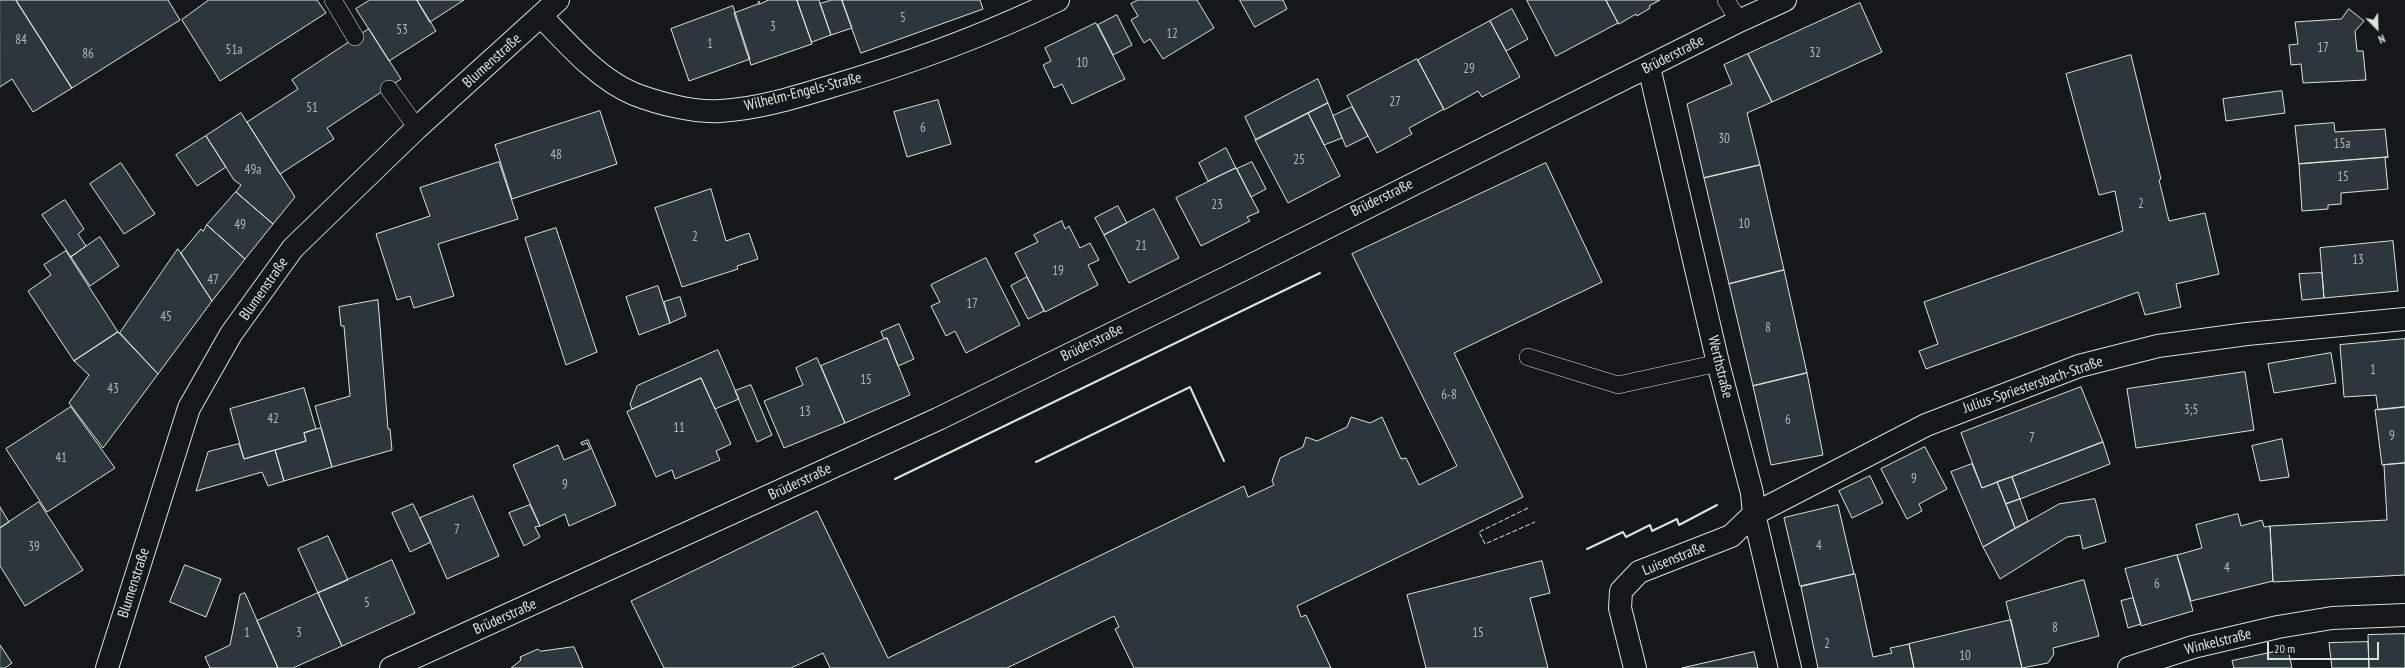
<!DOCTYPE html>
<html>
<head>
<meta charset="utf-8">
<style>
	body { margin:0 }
	#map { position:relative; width:2405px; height:668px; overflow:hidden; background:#14181c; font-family:"PT Sans Narrow",sans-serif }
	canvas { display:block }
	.north { position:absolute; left:2357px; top:8px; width:40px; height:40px; -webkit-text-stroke:3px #14181c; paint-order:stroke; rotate:157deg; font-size:11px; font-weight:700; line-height:16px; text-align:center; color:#d8e6dc }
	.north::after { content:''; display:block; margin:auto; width:14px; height:18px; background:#d8e6dc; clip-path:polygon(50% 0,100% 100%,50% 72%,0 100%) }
	.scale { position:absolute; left:2267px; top:642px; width:112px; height:18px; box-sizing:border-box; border:2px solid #d8e6dc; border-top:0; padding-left:5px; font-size:12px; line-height:14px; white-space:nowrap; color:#d8e6dc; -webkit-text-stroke:3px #14181c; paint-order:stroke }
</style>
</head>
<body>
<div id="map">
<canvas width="2405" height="668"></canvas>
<div class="north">N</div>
<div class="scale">20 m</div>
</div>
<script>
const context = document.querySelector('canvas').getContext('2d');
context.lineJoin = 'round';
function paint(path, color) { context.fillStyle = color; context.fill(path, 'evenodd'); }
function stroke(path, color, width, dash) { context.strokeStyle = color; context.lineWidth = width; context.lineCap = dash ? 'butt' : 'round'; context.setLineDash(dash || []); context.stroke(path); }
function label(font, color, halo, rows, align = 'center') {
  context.font = font + ' "PT Sans Narrow",sans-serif'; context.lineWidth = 3; context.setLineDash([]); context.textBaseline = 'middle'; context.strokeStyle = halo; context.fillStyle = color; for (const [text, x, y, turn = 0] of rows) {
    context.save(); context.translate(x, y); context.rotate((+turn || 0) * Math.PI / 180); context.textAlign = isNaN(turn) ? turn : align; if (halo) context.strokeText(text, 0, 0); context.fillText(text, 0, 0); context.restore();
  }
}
const building = new Path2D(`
	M0,0H16L72,88L33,112L12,79L0,87Z
	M16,0H168L180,20L72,88Z
	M209,0H317L326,13L220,81L182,20Z
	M370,0H417L436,31L389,61L356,9Z
	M417,0H464L430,22Z
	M769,0H797L812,44L751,65L734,13L758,4L759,1V4Z
	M797,0H819L831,35L812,42Z
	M832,0H842L852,28L831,35L820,4Z
	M842,0H980L983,9L861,53Z
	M1138,0H1197L1214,28L1163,59L1150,39L1144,43L1131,20L1138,16L1131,4Z
	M1240,0H1283L1287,9L1255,27Z
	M1527,0H1606L1618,23L1556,56Z
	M1606,0H1660L1649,6L1650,8L1637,16L1636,14L1619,24Z
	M1860,3L1882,52L1772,102L1748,54Z
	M733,6L750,59L689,81L671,29Z
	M1512,9L1528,39L1506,51L1490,21Z
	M2349,9L2364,21L2355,31L2357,51H2363L2366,80L2303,83L2301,64L2291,65L2289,45L2298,44L2295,22L2341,19Z
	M1117,15L1132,45L1113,55L1098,25Z
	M1490,21L1520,77L1482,97L1478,91L1444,110L1418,60Z
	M1096,23L1125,79L1072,104L1062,84L1054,88L1043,65L1051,61L1045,48Z
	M369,29L401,79L327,128L334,139L280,174L247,122L298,89L292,80Z
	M1748,54L1772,102L1747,113L1760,165L1704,178L1687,104L1732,84L1724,65Z
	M2131,55L2161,179L2159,180L2169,221L2205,213L2219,274L2176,284L2181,307L2145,315L2138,292L1926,369L1919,351L1938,344L1924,302L2123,231L2115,191L2099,195L2066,74Z
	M1417,59L1444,109L1409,128L1412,134L1377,153L1347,96Z
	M1318,79L1328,103L1256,140L1245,117Z
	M2282,91L2285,113L2226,121L2223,99Z
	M938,100L951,144L907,157L894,112Z
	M1328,103L1342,138L1324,145L1308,113Z
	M1352,107L1368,136L1346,147L1333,116Z
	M600,111L617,164L512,199L495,145Z
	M241,113L295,197L273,224L236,192L241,185L234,180L206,136Z
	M1308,113L1340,176L1288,203L1255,140Z
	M2334,123L2335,132L2385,129L2388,157L2299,164L2295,126Z
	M206,136L226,167L197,186L176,155Z
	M1226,148L1236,168L1208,181L1199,163Z
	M2388,157L2385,158L2388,189L2341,193V204L2328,205V209L2302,211L2299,164Z
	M499,162L518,219L438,244L454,296L414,308L410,296L397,300L376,234L430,216L420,188Z
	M1252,162L1266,189L1251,197L1237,169Z
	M121,163L155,214L124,234L90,184Z
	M1546,163L1602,282L1454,353L1523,497L1297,606L1301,617L1306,615L1331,668H1134L1115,629L1119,627L1114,616L1007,668H830L823,653L791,668H664L631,601L817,511L888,658L1244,486L1248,497L1274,485L1272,481L1280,458L1303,447L1306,437L1317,441L1347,427L1351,417L1370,423L1382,417L1401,459L1406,458L1419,485L1457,466L1352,254Z
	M1760,165L1784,270L1729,284L1704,178Z
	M1236,168L1259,212L1247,217L1250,221L1201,246L1176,198Z
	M711,189L726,241L749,233L758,259L737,266L738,269L682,287L655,208Z
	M236,192L273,224L245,259L207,225Z
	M65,200L84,229L78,234L86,246L71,257L42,215Z
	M1118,206L1127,223L1104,235L1095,218Z
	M1154,209L1179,258L1129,283L1104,235Z
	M1062,221L1065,229L1069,226L1080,248L1090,243L1099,260L1088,265L1098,285L1045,312L1015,253L1038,242L1034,235Z
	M207,225L245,259L212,301L181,253L201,229L203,231Z
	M556,228L597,352L566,365L525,238Z
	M100,237L119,266L90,286L71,257Z
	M2393,241L2398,291L2324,298L2320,248Z
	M178,249L212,301L158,374L120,333Z
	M66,251L118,332L74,361L28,291L51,275L44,265Z
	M986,258L1020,325L966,353L955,331L946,336L931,306L940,302L931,285Z
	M1784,270L1807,373L1753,386L1729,284Z
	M2322,273L2324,298L2302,300L2299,274Z
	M1027,277L1044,311L1028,319L1011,286Z
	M658,286L670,323L639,335L626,297Z
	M680,297L686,316L670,323L664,302Z
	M378,300L388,429H390L392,450L332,467L315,406L350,396L344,326H341L339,307Z
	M899,324L914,359L898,366L887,338L884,339L881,332Z
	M118,332L158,374L103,448L69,403L89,375L74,361Z
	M887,338L910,395L845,423L821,366Z
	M2405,339V407L2378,410L2376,395L2344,397L2340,345Z
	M718,350L739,399L715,409L701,378L632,409L630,404L637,386Z
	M2331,353L2336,383L2274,393L2268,364Z
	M817,358L845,423L784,448L764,401L803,385L796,368Z
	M2245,372L2254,430L2136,448L2127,389Z
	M1807,373L1823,455L1771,465L1753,386Z
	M701,378L731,444L716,451L720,460L675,479L672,470L656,477L627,412Z
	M751,385L772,435L757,442L735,391Z
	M2081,387L2103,442L1982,488L1961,433Z
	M304,388L316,429L304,433L306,441L244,459L230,409Z
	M71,407L115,468L47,512L6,449Z
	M2405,407V463L2382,465L2375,410Z
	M321,428L332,467L284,481L275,450L306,441L304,433Z
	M2282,439L2289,477L2260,481L2252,446Z
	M588,440L616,505L569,526L565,514L540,526L513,465L558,445L564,460L590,449L587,443L582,445L581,443Z
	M2103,442L2110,464L2020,499L2012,477Z
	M239,444L244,459L275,450L284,481L268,486L262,472L196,491L208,452Z
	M1925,447L1947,489L1919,504L1922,511L1907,519L1881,469Z
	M2405,463V575L2273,582L2270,526L2387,520L2384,465Z
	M1972,464L1982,488L1997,482L2015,528L1983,547L1951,472Z
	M1870,476L1883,503L1852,518L1839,491Z
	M2012,477L2020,499L2006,504L1997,482Z
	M473,496L499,556L447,579L420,518Z
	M2020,499L2028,521L2015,528L2006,504Z
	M2095,499L2106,542L2083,549L2080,535L2067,537L2000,579L1983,547L2059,504Z
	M39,502L83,570L25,606L0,566V528Z
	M413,504L431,542L410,552L392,513Z
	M530,505L540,526L535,527L540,537L524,546L509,513Z
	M1838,505L1854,574L1800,586L1784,518Z
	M0,507L9,522L0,528Z
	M2238,514L2241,526L2262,520L2264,527L2270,526L2273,581L2191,601L2177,555L2202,548L2196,525Z
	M328,536L348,580L318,593L298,549Z
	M2177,555L2193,611L2141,626L2125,569Z
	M392,560L415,613L342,646L318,593Z
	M1542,561L1550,593L1530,598L1548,668H1426L1407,595Z
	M185,565L221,579L206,617L170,602Z
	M1855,574L1873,657L1892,653L1890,648L1909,644L1914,668H1818L1801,587Z
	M2084,580L2099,636L2053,648L2054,654L2048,663L2022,668L2006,602Z
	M245,593L278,668H210L205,657L230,645L240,595Z
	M318,593L342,646L293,668H278L257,621Z
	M2133,598L2141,624L2128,628L2121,601Z
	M2011,620L2022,668H1914L1909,644Z
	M2405,634V668H2369L2368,635Z
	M2368,642L2369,668H2332L2329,643Z
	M0,645L12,663L5,668H0Z
	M574,647L583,668H511L521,660L520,657L538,649L540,651Z
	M2288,649L2292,668H2234L2232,661Z
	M1754,652L1758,668H1682Z`);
const lane = new Path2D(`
	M333,0L355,37
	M1726,0L1739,21
	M389,89L417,128
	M1528,357L1618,385L1718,363`);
const street = new Path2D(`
	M541,16C567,43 599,80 634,94C657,103 695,113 720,111C757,109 793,98 829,87C907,64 984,36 1058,0
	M1649,67L1718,363L1752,493L1754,514L1790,668
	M391,668L938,419L1244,269L1739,21L1785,0
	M1635,668L1620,608L1621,591L1639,572L1731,536L1754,514L1926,425L2079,366L2158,346L2247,334L2405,319
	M2129,668L2193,647L2278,627L2332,618L2405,615`);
const secondary = new Path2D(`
	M107,668L189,408L231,334L293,248L417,128L558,0`);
const fence = new Path2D(`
	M1528,508L1479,532L1485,544L1535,522`);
const wall = new Path2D(`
	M1036,462L1190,387L1224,461
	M895,479L1320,273
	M1587,549L1623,532L1626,537L1650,525L1652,531L1677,519L1679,525L1717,505`);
const numberNames = [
	["5",903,18],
	["3",773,27],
	["53",402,30],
	["12",1172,34],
	["84",21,40],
	["1",710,44],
	["17",2323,48],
	["51a",234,50],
	["32",1815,53],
	["86",88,54],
	["10",1082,63],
	["29",1469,69],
	["27",1395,102],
	["51",312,108],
	["6",923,128],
	["30",1724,139],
	["15a",2342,144],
	["48",556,155],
	["25",1299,160],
	["49a",253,170],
	["15",2343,177],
	["2",2141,204],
	["23",1217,205],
	["10",1744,224],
	["49",240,225],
	["2",695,237],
	["21",1141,246],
	["13",2358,260],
	["19",1058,271],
	["47",213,280],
	["17",972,304],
	["45",166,317],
	["8",1768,328],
	["1",2373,370],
	["15",866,380],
	["43",113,389],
	["6-8",1449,395],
	["3;5",2191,410],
	["13",805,412],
	["42",273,419],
	["6",1788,420],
	["11",679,428],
	["9",2392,436],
	["7",2032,438],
	["41",61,458],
	["9",1914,479],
	["9",565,485],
	["7",457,530],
	["4",1819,546],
	["39",34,547],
	["4",2227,568],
	["6",2157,584],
	["5",367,603],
	["8",2055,628],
	["1",247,633],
	["3",299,633],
	["15",1478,633],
	["2",1827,644],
	["10",1965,656]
];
const streetNames = [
	["Brüderstraße",1673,55,-27],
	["Blumenstraße",492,61,-42],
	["Wilhelm-Engels-Straße",803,92,-14],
	["Brüderstraße",1382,198,-26],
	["Blumenstraße",264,289,-55],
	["Brüderstraße",1092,343,-26],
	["Werthstraße",1720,367,76],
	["Julius-Spriestersbach-Straße",2033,385,-19],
	["Brüderstraße",800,482,-25],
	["Luisenstraße",1674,559,-22],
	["Blumenstraße",134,583,-72],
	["Brüderstraße",505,617,-24],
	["Winkelstraße",2218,642,-14]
];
paint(building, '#2c363c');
stroke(building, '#d8e6dc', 1);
stroke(lane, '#d8e6dc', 18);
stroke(street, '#d8e6dc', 24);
stroke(secondary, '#d8e6dc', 24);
stroke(lane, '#14181c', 17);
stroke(street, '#14181c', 22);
stroke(secondary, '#14181c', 22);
stroke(fence, '#d8e6dc', 1, [5, 2]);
stroke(wall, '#d8e6dc', 2);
label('13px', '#adbab4', null, numberNames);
label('15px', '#d8e6dc', '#14181c', streetNames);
</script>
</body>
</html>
